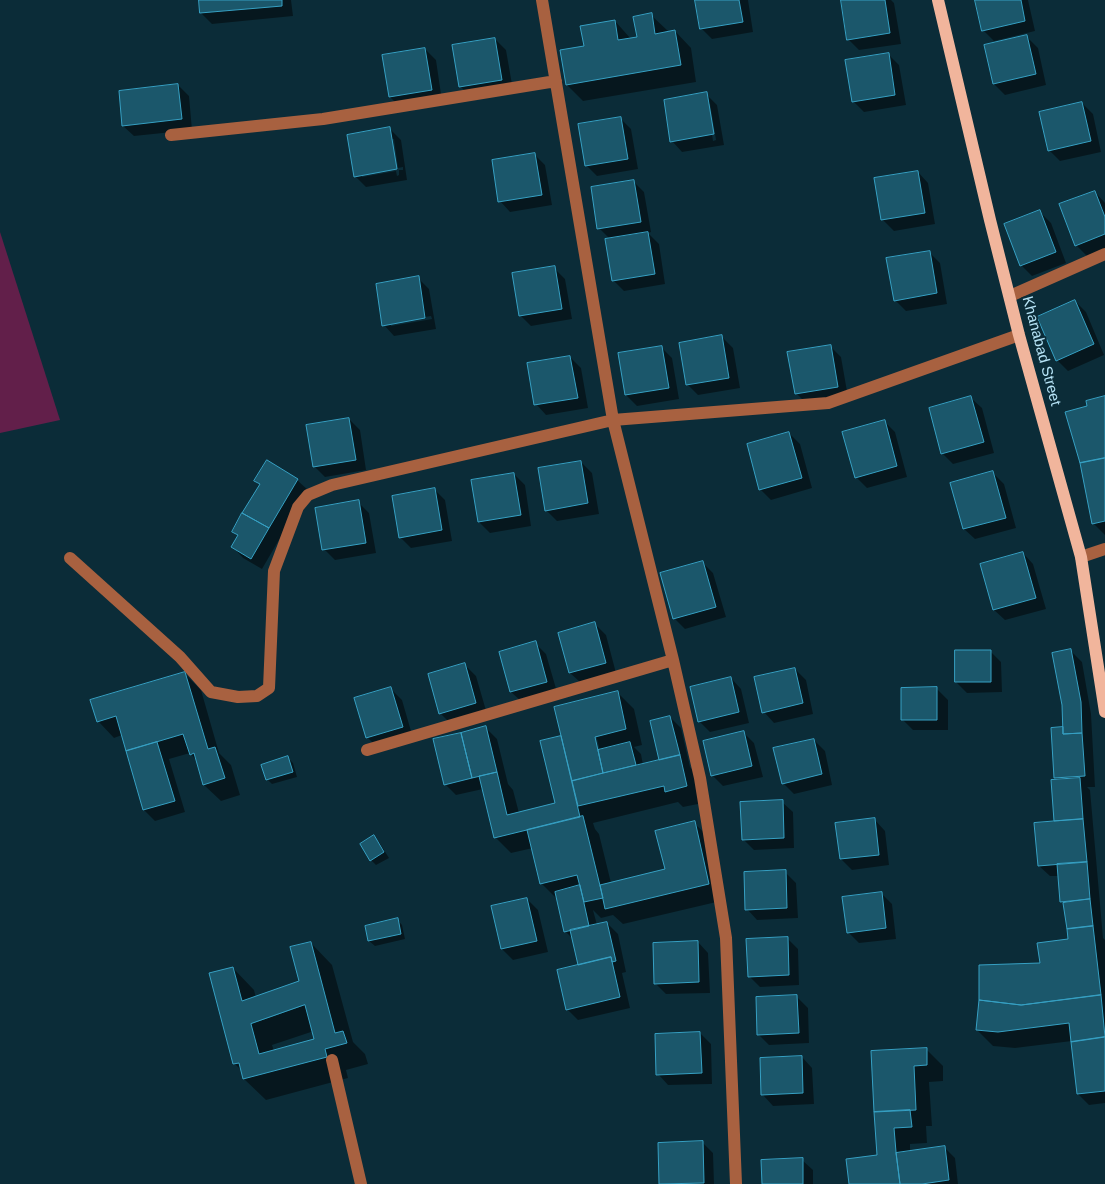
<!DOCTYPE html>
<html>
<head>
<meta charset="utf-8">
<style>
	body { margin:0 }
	canvas { display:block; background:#0b2c38 }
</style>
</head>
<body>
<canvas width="1105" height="1184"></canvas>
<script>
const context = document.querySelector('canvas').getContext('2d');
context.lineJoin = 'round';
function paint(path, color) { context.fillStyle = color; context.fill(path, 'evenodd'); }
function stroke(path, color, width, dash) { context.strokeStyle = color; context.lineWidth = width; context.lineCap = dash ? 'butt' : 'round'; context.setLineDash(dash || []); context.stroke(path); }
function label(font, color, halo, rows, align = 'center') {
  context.font = font + ' Arial,sans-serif'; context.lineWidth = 4; context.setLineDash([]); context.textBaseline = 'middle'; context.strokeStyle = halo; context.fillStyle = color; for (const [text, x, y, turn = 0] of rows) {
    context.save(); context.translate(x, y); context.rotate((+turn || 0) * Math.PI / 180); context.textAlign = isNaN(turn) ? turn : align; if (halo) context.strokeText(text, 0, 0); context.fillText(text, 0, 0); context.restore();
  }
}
const green = new Path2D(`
	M0,232L60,420L0,433Z`);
const shadow = new Path2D(`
	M200,0H291L293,16L212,24L201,13Z
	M696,0H748L753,32L712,39L701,28Z
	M842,0H891L894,3L901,44L859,50L848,39Z
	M976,0H1028L1035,31L994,41L983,30Z
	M651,15L668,31V33L675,31L691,48L696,82L583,101L567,85L561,51L585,47L615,21L631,39L638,38Z
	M1027,37L1038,48L1046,85L1005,95L994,84Z
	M495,39L506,50L513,90L471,97L460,86Z
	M425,49L436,60L442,101L401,108L390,97L384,56Z
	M888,54L899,65L906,105L864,112L853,101Z
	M178,85L189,96L192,130L134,136L123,126Z
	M706,94L717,105L724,145L682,152L672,141ZM708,104H710L716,140L713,141Z
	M1082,103L1093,114L1101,152L1060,161L1049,150Z
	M620,118L631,129L638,169L597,176L586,165Z
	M390,129L401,140L407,180L366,187L355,176ZM391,139H394L398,168L403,167V170H399V175L397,176L396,171L362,177V174Z
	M534,154L545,165L552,205L510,212L500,201Z
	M918,172L928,183L935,224L894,231L883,220L876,179Z
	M633,181L644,192L651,232L648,233L659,244L665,284L624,291L613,280L610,239L599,228Z
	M1095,192L1105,203V249L1087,256L1076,245Z
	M1040,212L1051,223L1066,263L1032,276L1021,265Z
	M929,252L940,263L947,304L906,311L895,300Z
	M554,268L565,279L572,319L531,326L520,315Z
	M418,278L429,289L436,329L394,336L384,325ZM431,316L432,319L391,326V323Z
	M1075,301L1086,312L1104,355L1068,371L1057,360Z
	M722,337L733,348L740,388L698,395L687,384Z
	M830,346L841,357L848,397L807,404L796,393Z
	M661,347L672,358L679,399L637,406L626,395Z
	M570,357L581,368L588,408L546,415L536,404Z
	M1105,397V535L1093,523L1089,407Z
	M971,398L982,408L994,453L953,464L943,454Z
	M349,419L360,430L366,470L325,477L314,466Z
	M884,421L895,432L907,477L867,488L856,477Z
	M789,433L800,444L812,488L771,500L760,489Z
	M581,462L592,473L599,514L557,521L546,510Z
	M993,473L1004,484L1016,528L975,539L964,529Z
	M514,474L525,485L531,526L490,533L479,522L472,481Z
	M297,480L308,490L262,569L243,558L233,547L239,537L233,531L260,485L256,481Z
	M435,490L445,500L452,541L411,548L400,537Z
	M358,502L369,513L376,553L335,560L324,549Z
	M1023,553L1033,564L1046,609L1005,620L994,610Z
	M702,562L713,573L726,617L685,629L674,618Z
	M595,624L606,635L616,673L581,683L570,673L559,634Z
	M535,643L546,654L557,692L522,702L511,692Z
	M990,651L1001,662L1002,692L967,693L956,682Z
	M1071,651L1082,662L1091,714L1095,787H1087L1090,790L1103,938L1105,940V1103L1089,1105L1078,1094L1072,1041L1015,1048L993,1046L977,1030L1041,964L1069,940L1065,905L1061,901L1059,876H1050L1039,866L1056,822L1052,781H1058L1055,777L1064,729Z
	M465,665L476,676L487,714L451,724L440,713Z
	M795,669L806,680L813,714L774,723L764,712Z
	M184,673L201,690L219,753L231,765L240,795L221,801L204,785L197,761L190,753L169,759L185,812L155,821L144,810L122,735L114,738L98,721Z
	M731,678L741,689L749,723L710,732L699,721Z
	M391,689L402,700L413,738L378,748L367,737Z
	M937,689L948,700V730H913L902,719Z
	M617,692L634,709L642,745L634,747L641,754L643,765L660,761L670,717L681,728L690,767L696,773L703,803L683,807L678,802L593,823L595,829L599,834L611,883L666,870L694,823L711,839L725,900L623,924L613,915L601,918L593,910L597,925L607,923L618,934L626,972L622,973L630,1008L578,1020L567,1009L580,966L574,940L565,931L558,900L541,883L533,848L511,853L495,837L483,789L456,795L445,784L486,728L497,739L508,784L513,790L519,813L556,804L542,742L563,737ZM595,730L600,751H597L592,731Z
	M744,733L754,743L763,777L723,786L712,775Z
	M814,740L825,751L832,785L794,794L783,783Z
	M288,758L293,763L297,777L272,784L267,779Z
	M782,802L793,812L794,848L754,850L743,839Z
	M875,820L885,831L889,865L852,870L841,859Z
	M374,837L379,842L389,858L376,865L371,860L361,844Z
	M785,872L796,883L798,918L757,920L747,909Z
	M881,893L892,904L896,939L859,943L848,932Z
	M527,899L538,910L548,952L513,960L502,949L493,907Z
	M397,919L402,925L405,939L375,946L369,941L366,927Z
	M787,938L798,949L799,985L760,987L749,976Z
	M698,942L708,953L710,993L666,994L655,983Z
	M311,943L332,965L353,1042L365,1054L368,1064L346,1070L348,1078L266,1100L244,1079L242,1071L234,1063L233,968L254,990L256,998L301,982ZM314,1031L316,1040L274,1051L272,1045Z
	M797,997L808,1008L809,1043L769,1045L758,1034Z
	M700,1033L711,1044L712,1084L668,1085L658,1074Z
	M926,1049L943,1066V1081L929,1082L932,1126H926L927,1143L910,1144V1152L944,1147L955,1158L958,1184H851L878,1156L873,1053Z
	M802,1057L812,1068L814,1104L773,1106L763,1095Z
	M702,1142L713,1153L714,1184H660Z
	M802,1160L813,1170V1184H763Z`);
const building = new Path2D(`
	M199,0H282V6L200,13Z
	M695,0H739L743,22L700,29Z
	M841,0H885L890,33L847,40Z
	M975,0H1021L1025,21L982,31Z
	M652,13L655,34L675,30L681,65L566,85L560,50L584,46L580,26L615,20L618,40L637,37L633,17Z
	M1027,35L1036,74L993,84L984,45Z
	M495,38L502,80L459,87L452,45Z
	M425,48L432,90L389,97L382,55Z
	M889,53L895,95L852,102L845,60Z
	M178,84L182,119L122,126L119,91Z
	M707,92L714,134L670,142L664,100Z
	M1082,102L1091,141L1048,151L1039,112Z
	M621,117L628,159L585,166L578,124Z
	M390,127L397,169L354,177L347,135Z
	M535,153L542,195L498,202L492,160Z
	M918,171L925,213L881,220L874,178Z
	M634,180L641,222L597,229L591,187Z
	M1095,191L1105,217V234L1075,246L1059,204Z
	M1040,210L1056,252L1020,266L1004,224Z
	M648,232L655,274L612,281L605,239Z
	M930,251L937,293L894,301L886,258Z
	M555,266L562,309L519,316L512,273Z
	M419,276L425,318L382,326L376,284Z
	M1075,300L1094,344L1056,361L1037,317Z
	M722,335L729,378L686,385L679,343Z
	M831,345L838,387L795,394L787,352Z
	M662,346L669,388L625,395L618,353Z
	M570,356L578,398L534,405L527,363Z
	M971,396L984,442L941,454L929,408Z
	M1105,396V458L1080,463L1065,412L1087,406L1086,401Z
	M349,418L356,460L313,467L306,425Z
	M885,420L897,466L855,478L842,432Z
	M789,432L802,478L759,490L747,444Z
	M1105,458V521L1092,524L1080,463Z
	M267,460L298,479L269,528L242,513L260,484L254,481Z
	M581,461L588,503L545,511L538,468Z
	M993,471L1006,518L963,529L950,483Z
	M514,473L521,515L478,522L471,480Z
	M435,488L442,530L399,538L392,496Z
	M359,500L366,543L322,550L315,508Z
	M242,513L269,528L251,559L231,547L238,535L232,532Z
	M1023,552L1036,598L993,610L980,564Z
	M703,561L716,607L673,619L660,573Z
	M595,622L606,663L569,673L558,633Z
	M536,641L547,682L510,692L499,652Z
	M1071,649L1081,702L1082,733L1063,734L1062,705L1052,653Z
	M955,650H991V682H955Z
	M465,663L476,703L439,714L428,674Z
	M795,668L803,703L762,713L754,677Z
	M185,672L208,749L215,747L225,778L203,785L194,753L190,755L183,734L126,751L116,716L97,722L90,700Z
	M731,677L739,712L698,722L690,687Z
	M391,687L403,727L366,738L354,698Z
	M937,687V720H901V688Z
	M618,691L626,729L595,737L603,773L572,781L554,707Z
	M670,716L680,755L659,760L650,721Z
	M486,726L497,772L472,778L461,733Z
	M1063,727V734L1082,733L1085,776L1054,778L1051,728Z
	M744,731L752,766L711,776L703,741Z
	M461,733L472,778L444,785L433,739Z
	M561,736L580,817L494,838L479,776L497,772L507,815L555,803L540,741Z
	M814,739L822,774L782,784L773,748Z
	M157,742L175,801L143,810L126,751Z
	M630,742L636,765L603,773L598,750Z
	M680,755L687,786L665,792L664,786L578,806L572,781Z
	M288,756L293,772L266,780L261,765Z
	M1080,778L1083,819L1054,821L1051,780Z
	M783,800L784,838L742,840L740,802Z
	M583,816L603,898L584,902L577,875L540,884L527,830Z
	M875,818L879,855L840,859L835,823Z
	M1083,819L1087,862L1038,866L1034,823Z
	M695,821L709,884L605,909L600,885L665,869L655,831Z
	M374,835L384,852L370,861L360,844Z
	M1087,862L1090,899L1060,902L1057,864Z
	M786,870L787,908L745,910L744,872Z
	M580,885L589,926L564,932L555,892Z
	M882,892L886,928L847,933L842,897Z
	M527,898L537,941L501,949L491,906Z
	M1090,899L1093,926L1067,929L1063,903Z
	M398,918L401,934L368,941L365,926Z
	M607,922L616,961L612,962L611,957L578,965L570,930Z
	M1093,926L1101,995L1021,1005L979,1000V965L1040,963L1037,943L1068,939L1067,929Z
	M788,937L789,975L748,977L746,939Z
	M698,941L699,982L654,984L653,943Z
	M311,942L335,1033L343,1031L347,1043L325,1049L327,1057L243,1079L239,1063L233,1064L209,973L233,967L242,1001L299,981L290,947ZM305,1005L314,1039L259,1054L251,1024Z
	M611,957L620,997L566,1010L557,970Z
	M797,995L799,1033L757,1035L756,997Z
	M1101,995L1105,1037L1071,1042L1069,1023L998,1032L976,1030L979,1000L1021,1005Z
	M700,1032L702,1073L656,1075L655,1034Z
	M1105,1037V1091L1077,1094L1071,1042Z
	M927,1048V1065L914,1066L916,1110L874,1112L871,1051Z
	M802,1056L803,1093L761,1095L760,1058Z
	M910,1110L912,1127L894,1128L896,1152L900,1184H849L846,1159L877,1155L874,1112Z
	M703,1141L704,1183L659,1184L658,1143Z
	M945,1146L949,1180L922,1184H900L896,1153Z
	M803,1158V1184H762L761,1160Z`);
const minor = new Path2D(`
	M542,0L613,420L673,660L700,778L726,938L736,1184
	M171,135L323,119L556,81
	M1010,296L1105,254
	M1081,557L1105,549
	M70,558L180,657L211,692L238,697L257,696L269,688L274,571L298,507L308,495L332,485L613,420L828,403L1019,335
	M367,750L673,660
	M332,1060L361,1184`);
const major = new Path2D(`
	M938,0L990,220L1019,335L1081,557L1105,712`);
const streetNames = [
	["Khanabad Street",1041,351,75]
];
paint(green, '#621f4a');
paint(shadow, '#0007');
paint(building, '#1b576b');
stroke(building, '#36a0c3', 1);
stroke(minor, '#a86140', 12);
stroke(major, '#f1b59c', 12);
label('15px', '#b7e4f7', '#0b2c38', streetNames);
</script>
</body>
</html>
